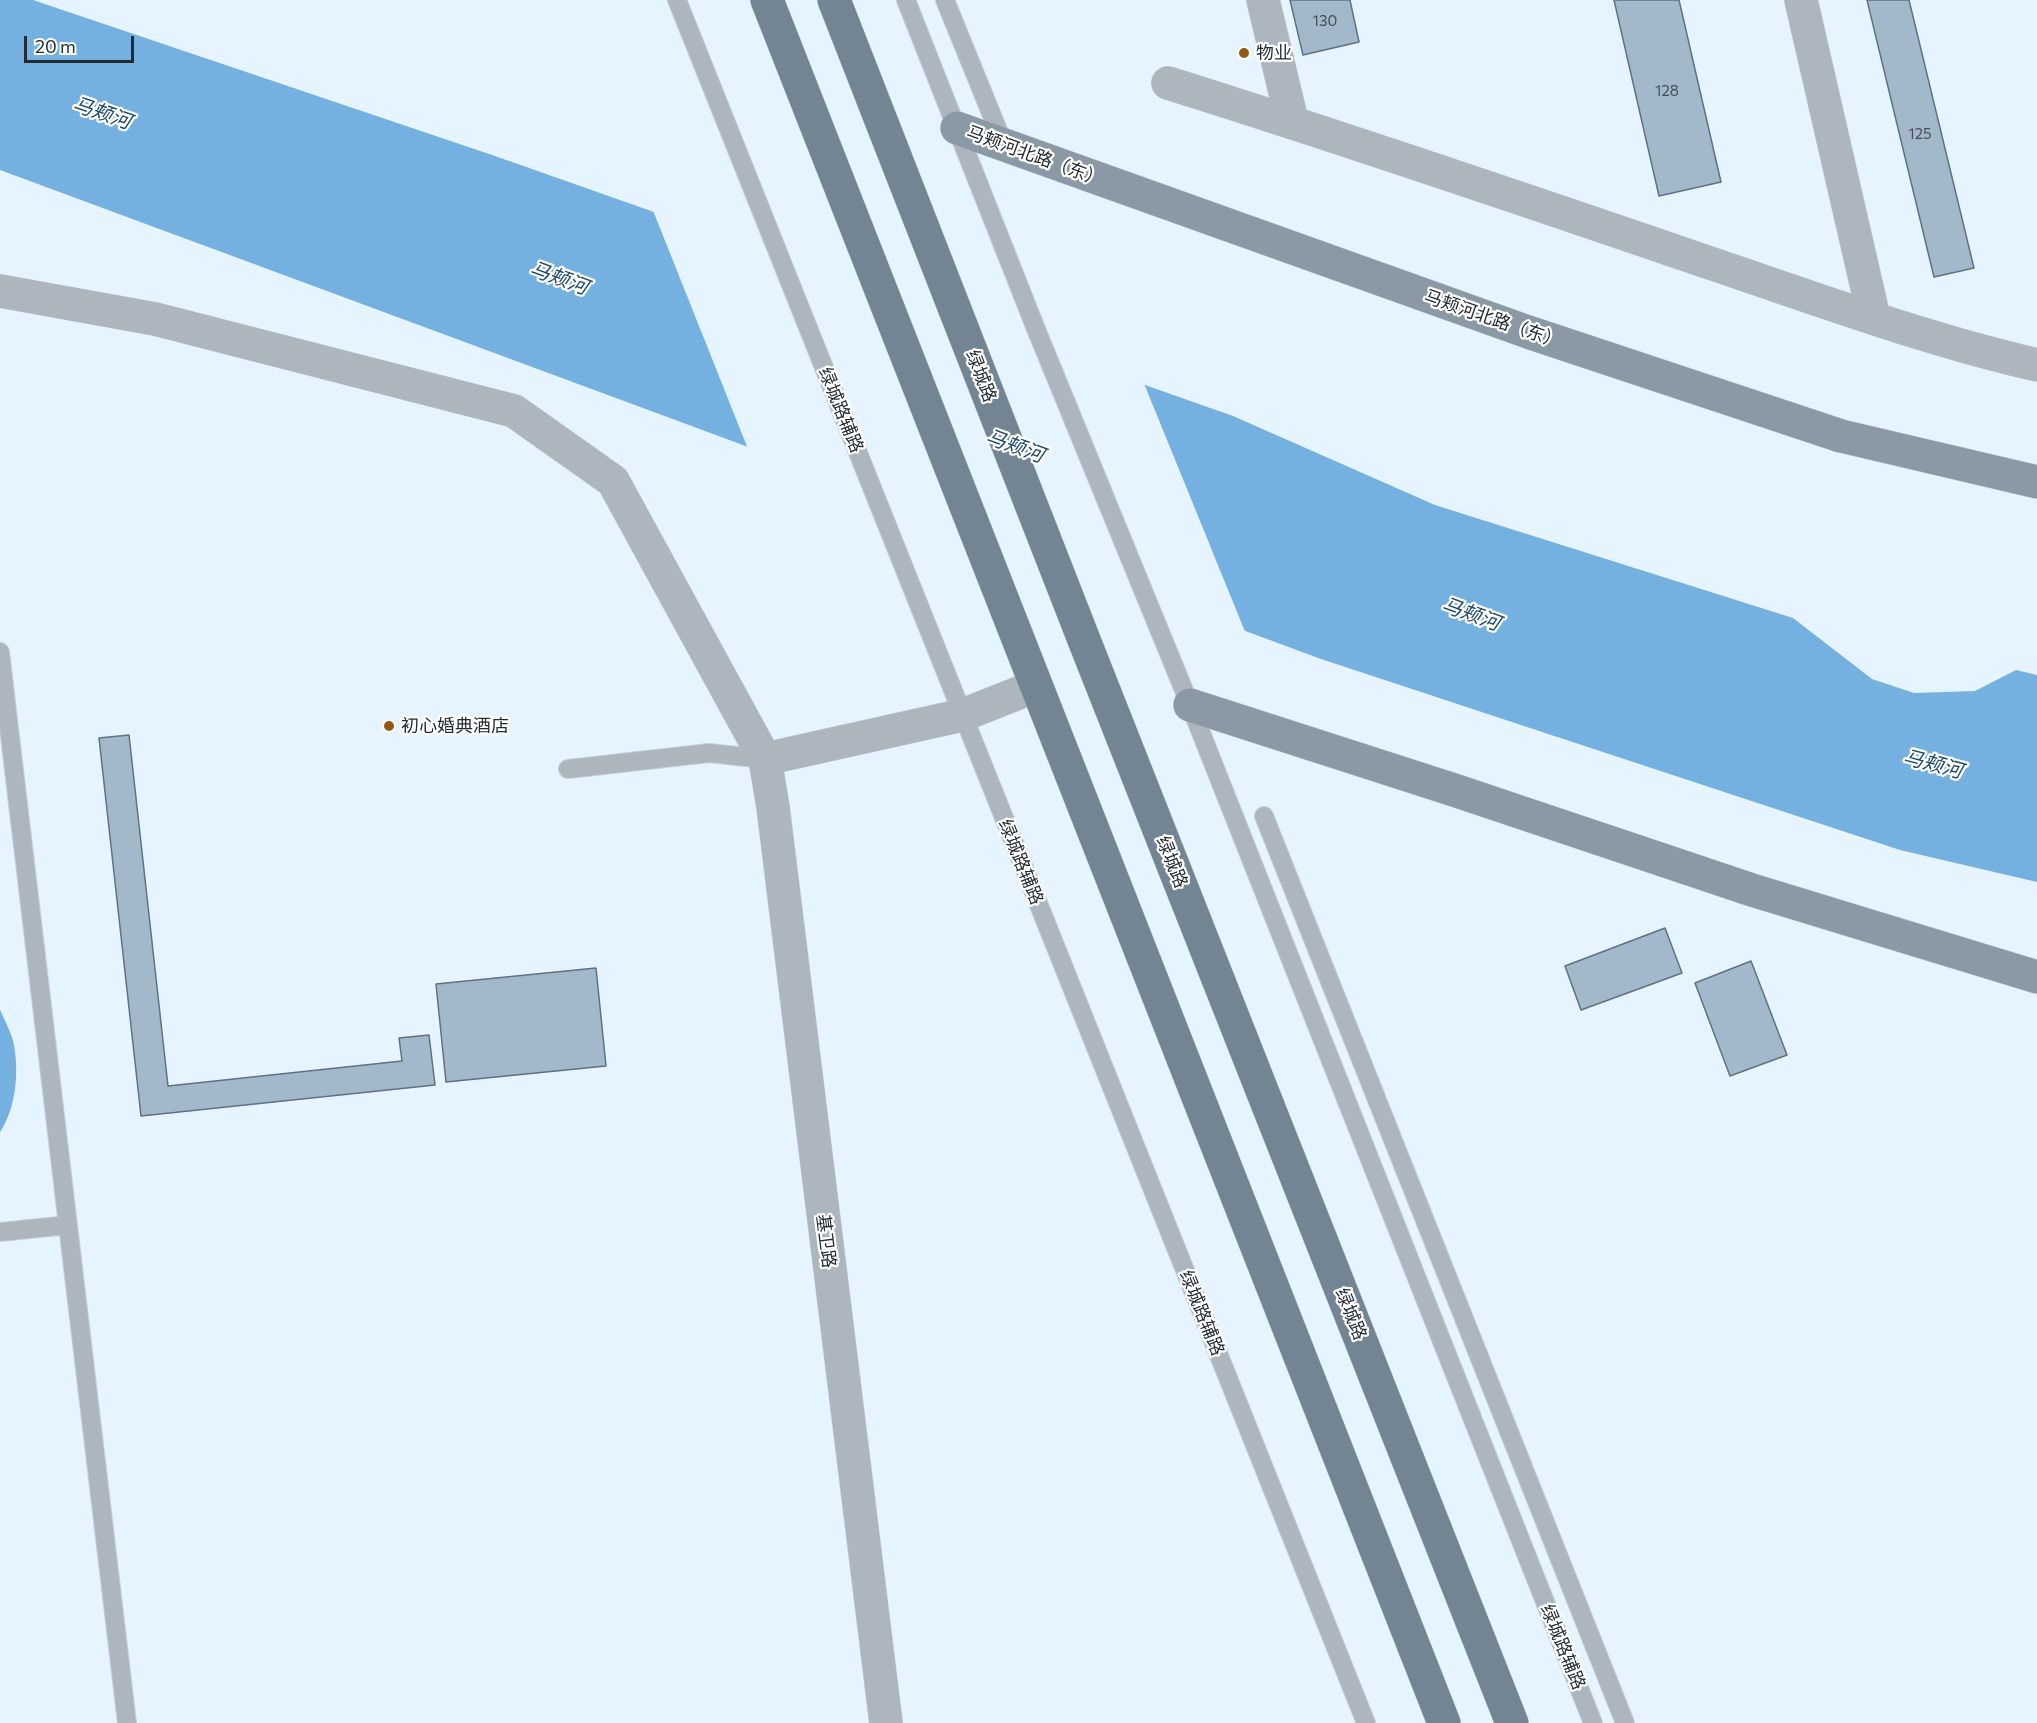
<!DOCTYPE html>
<html>
<head>
<meta charset="utf-8">
<style>
	body { margin:0 }
	#map { position:relative; width:2037px; height:1723px; overflow:hidden; background:#e6f4ff; font-family:Commissioner,sans-serif }
	canvas { display:block }
	.scale { position:absolute; left:24px; top:36px; width:110px; height:27px; box-sizing:border-box; border:3px solid #242c33; border-top:0; padding-left:8px; font-size:18px; line-height:21px; white-space:nowrap; color:#242c33; -webkit-text-stroke:4px #fff; paint-order:stroke }
</style>
</head>
<body>
<div id="map">
<canvas width="2037" height="1723"></canvas>
<div class="scale">20 m</div>
</div>
<script>
const context = document.querySelector('canvas').getContext('2d');
context.lineJoin = 'round';
function paint(path, color) { context.fillStyle = color; context.fill(path, 'evenodd'); }
function stroke(path, color, width, dash) { context.strokeStyle = color; context.lineWidth = width; context.lineCap = dash ? 'butt' : 'round'; context.setLineDash(dash || []); context.stroke(path); }
function label(font, color, halo, rows, align = 'center') {
  context.font = font + ' Commissioner,"Noto Sans SC",sans-serif'; context.lineWidth = 4.5; context.setLineDash([]); context.textBaseline = 'middle'; context.strokeStyle = halo; context.fillStyle = color; for (const [text, x, y, turn = 0] of rows) {
    context.save(); context.translate(x, y); context.rotate((+turn || 0) * Math.PI / 180); context.textAlign = isNaN(turn) ? turn : align; if (halo) context.strokeText(text, 0, 0); context.fillText(text, 0, 0); context.restore();
  }
}
const water = new Path2D(`
	M0,0H33L495,156L1233,416L1435,505L1793,618L1872,679L1914,693L1975,691L2016,670L2037,675V882L1900,850L1321,659L0,170Z
	M0,1010C5,1021 12,1034 14,1045C19,1073 16,1108 0,1132Z`);
const pier = new Path2D(`
	M652,208L1143,381L1246,634L748,449Z`);
const building = new Path2D(`
	M1290,0H1350L1359,42L1303,55Z
	M1614,0H1679L1721,182L1659,196Z
	M1867,0H1909L1974,268L1934,277Z
	M129,735L168,1086L402,1061L399,1038L429,1035L435,1085L141,1116L99,738Z
	M1665,928L1682,973L1581,1010L1565,966Z
	M1751,961L1787,1055L1730,1076L1695,983Z
	M596,968L606,1066L446,1082L436,984Z`);
const lane = new Path2D(`
	M677,0L1366,1723
	M906,0L1036,329L1190,705L1593,1723
	M945,0L1004,145
	M0,652L127,1723
	M568,769L709,753L765,759
	M1264,816L1625,1723
	M0,1232L68,1225`);
const street = new Path2D(`
	M1263,0L1292,121
	M1801,0L1874,318
	M1168,83C1347,139 1526,200 1704,261C1814,298 1924,339 2037,365
	M0,291L155,319L514,411L613,481L765,759L773,807L886,1723
	M765,759L963,715L1036,686`);
const secondary = new Path2D(`
	M957,128L1528,332L1841,436L2037,482
	M1190,705L1454,790L1752,890L2037,977`);
const primary = new Path2D(`
	M767,0L1444,1723
	M834,0L1086,645L1512,1723`);
const markers = [
	[1244,53,6,"#935917"],
	[389,726,6,"#935917"]
];
const numberNames = [
	["130",1325,21],
	["128",1667,91],
	["125",1920,134]
];
const poiNames = [
	["物业",1256,53],
	["初心婚典酒店",401,726]
];
const streetNames = [
	["马颊河北路（东）",1035,156,20],
	["马颊河北路（东）",1493,319,19],
	["绿城路",981,376,69],
	["绿城路辅路",841,410,68],
	["绿城路辅路",1021,862,68],
	["绿城路",1172,862,68],
	["基卫路",826,1241,83],
	["绿城路辅路",1202,1313,68],
	["绿城路",1351,1314,68],
	["绿城路辅路",1563,1647,68]
];
const waterNames = [
	["马颊河",102,113,19],
	["马颊河",559,278,20],
	["马颊河",1015,446,20],
	["马颊河",1471,614,20],
	["马颊河",1933,764,15]
];
paint(water, '#74b1e1');
paint(pier, '#e6f4ff');
paint(building, '#a3b8ca');
stroke(building, '#5e7282', 1.5);
stroke(lane, '#c3d0da', 20);
stroke(street, '#c3d0da', 34);
stroke(secondary, '#c3d0da', 34);
stroke(primary, '#c3d0da', 34);
stroke(lane, '#adb6be', 18);
stroke(street, '#adb6be', 33);
stroke(secondary, '#8b99a4', 33);
stroke(primary, '#738492', 33);
for (const [x, y, r, color] of markers) { const dot = new Path2D(); dot.arc(x, y, r, 0, 2 * Math.PI); context.fillStyle = color; context.fill(dot); stroke(dot, '#fff', 2); }
label('15px', '#444f59', null, numberNames);
label('18px', '#242c33', '#fff', poiNames, 'left');
label('18px', '#242c33', '#fff', streetNames);
label('italic 20px', '#1c496a', '#fff', waterNames);
</script>
</body>
</html>
